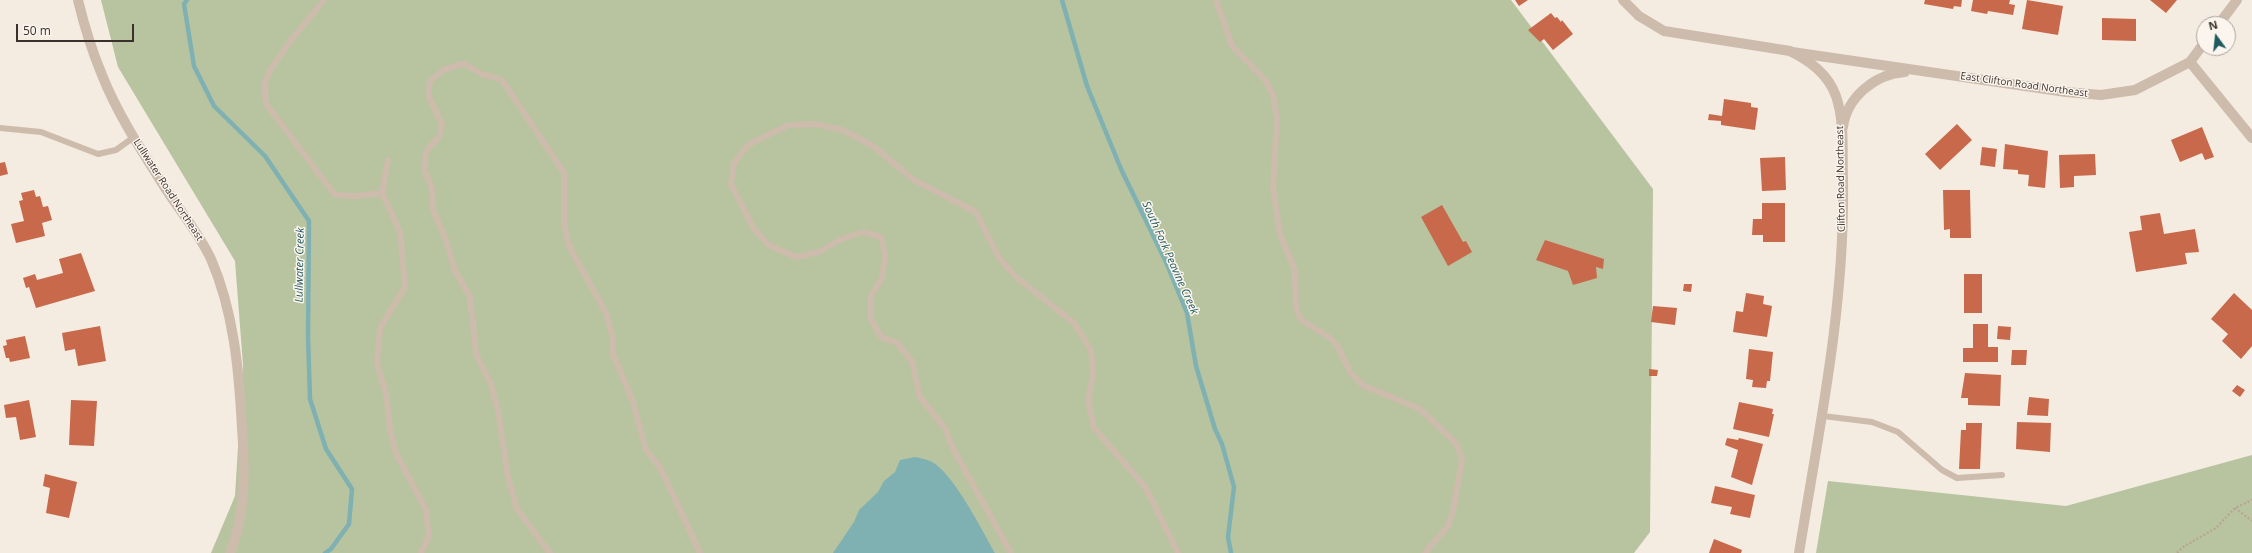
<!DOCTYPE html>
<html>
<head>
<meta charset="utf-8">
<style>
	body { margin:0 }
	#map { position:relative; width:2252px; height:553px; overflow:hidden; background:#f4ebe1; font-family:"Open Sans",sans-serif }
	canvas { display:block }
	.north { position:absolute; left:2196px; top:16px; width:40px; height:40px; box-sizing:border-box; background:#fbf5ee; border:1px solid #aea6a0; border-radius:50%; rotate:345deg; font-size:11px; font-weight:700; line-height:16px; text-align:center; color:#3b302b }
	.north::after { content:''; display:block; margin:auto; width:14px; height:18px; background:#1f5a5e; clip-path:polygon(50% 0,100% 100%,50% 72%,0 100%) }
	.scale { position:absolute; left:16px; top:24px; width:118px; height:18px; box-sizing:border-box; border:2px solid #3b302b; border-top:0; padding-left:5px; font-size:12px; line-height:14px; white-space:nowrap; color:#3b302b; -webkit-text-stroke:3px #fbf5ee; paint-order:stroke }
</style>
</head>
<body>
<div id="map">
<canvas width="2252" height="553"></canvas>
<div class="north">N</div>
<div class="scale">50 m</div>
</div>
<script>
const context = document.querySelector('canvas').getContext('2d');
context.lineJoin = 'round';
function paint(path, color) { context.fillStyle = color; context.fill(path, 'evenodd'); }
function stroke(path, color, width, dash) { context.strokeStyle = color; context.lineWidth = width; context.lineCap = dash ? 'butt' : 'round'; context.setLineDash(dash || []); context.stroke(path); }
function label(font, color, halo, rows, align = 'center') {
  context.font = font + ' "Open Sans",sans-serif'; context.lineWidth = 3; context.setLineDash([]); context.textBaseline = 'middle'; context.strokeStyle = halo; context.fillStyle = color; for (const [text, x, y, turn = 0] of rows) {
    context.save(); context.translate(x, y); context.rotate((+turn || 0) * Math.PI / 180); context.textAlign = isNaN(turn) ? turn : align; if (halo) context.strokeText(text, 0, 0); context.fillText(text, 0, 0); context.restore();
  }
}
const green = new Path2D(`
	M101,0H1511L1653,189L1650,532L1634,553H211L235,496L243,365L235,261L118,67Z
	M2252,455V553H1816L1828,481L2066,506Z`);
const water = new Path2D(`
	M915,457C920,458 926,459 930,461C952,470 983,532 995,553H833L854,522L859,510L878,492L884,481L895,472L900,460Z`);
const stream = new Path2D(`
	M187,0L184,4L194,66L214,106L265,156L309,221L308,336L310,399L326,449L352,489L349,524L331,549L325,553
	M1062,0L1087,86L1121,169L1166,262L1187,313L1196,366L1215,429L1222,444L1234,487L1228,537L1231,553`);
const building = new Path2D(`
	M1515,0H1528L1519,6Z
	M1925,0H1962L1961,7L1954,6L1953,9L1924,4Z
	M1973,0H2010L2009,4L2015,5L2013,15L1988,11L1987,14L1971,11Z
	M2027,0L2063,6L2058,35L2022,29Z
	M2150,0H2177L2166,13Z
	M1551,13L1555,18L1557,17L1561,22L1562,20L1573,34L1553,50L1544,39L1540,42L1528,30Z
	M2102,18L2136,19V41L2102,40Z
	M1724,99L1751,103V107L1758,108L1755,130L1721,125V121L1708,120L1709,114L1722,116Z
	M1957,124L1972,140L1940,170L1925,154Z
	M2202,127L2214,157L2205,160L2202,153L2180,162L2171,140Z
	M2005,144L2048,151L2045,188L2028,186L2029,175L2018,174V170L2003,169Z
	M1982,147L1997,149L1995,167L1980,165Z
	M2095,154L2096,175L2074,176V187L2060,188L2059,155Z
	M1785,157L1786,190L1762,191L1760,158Z
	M5,162L8,174L0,176V163Z
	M34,190L36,197L40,196L43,207L48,206L52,220L42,223L45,236L16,243L11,224L24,221L19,201L23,200L21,193Z
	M1943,190H1970L1971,238H1950V229L1944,230Z
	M1762,203H1785V242H1763V235H1752L1753,219H1762Z
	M1442,205L1463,242L1466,241L1472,252L1448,266L1421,217Z
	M2160,213L2164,234L2195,229L2199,252L2185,253L2187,264L2136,272L2129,232L2142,230L2140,216Z
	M1545,240L1604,259L1603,269L1596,267L1597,278L1573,285L1568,271L1536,260Z
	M81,253L95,291L36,308L29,287L26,288L23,278L35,274L37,280L63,273L59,259Z
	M1964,274H1982V313H1964Z
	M1684,284H1692L1691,292L1683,291Z
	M1746,293L1764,296L1763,304L1772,306L1767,337L1733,332L1736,311L1743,312Z
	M2234,293L2252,310V346L2241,359L2222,341L2228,334L2211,319Z
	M1653,306L1677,308L1675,325L1651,322Z
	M1973,324H1988V347H1998V362H1963V348H1973Z
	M100,326L106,361L78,366L75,349L65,351L62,333Z
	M1998,326L2011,327L2010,340L1997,339Z
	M25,336L30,358L10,362L9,358H6L3,346L7,345L6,340Z
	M1749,349L1773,352L1770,381H1767L1766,388L1752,387L1753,380L1746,379Z
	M2012,350H2027L2026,365H2011Z
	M1649,369L1658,370L1657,376H1649Z
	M1965,373L2001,375L2000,406L1968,405V398H1961Z
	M2237,385L2245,390L2240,397L2232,391Z
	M2029,397L2049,399L2048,416L2027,415Z
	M29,400L36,437L20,440L16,417L6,418L4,405Z
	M71,400L97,401L94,446L69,445Z
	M1739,402L1773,409L1772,414H1774L1769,437L1733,429Z
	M2017,422L2051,423L2050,452L2016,449Z
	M1966,423H1982L1980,469H1959L1961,430H1966Z
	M1727,438L1738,440L1739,438L1763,444L1752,485L1731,477L1738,450L1725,445Z
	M45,474L77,482L69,518L46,513L50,488L43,486Z
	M1715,486L1755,495L1750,518L1730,514L1732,507L1711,503Z
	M1714,539L1742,550L1741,553H1709Z`);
const path = new Path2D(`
	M2235,508L2252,521
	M2177,553L2183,547L2216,528L2235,508L2252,500`);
const service = new Path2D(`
	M324,0L292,39L271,69L264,84L266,104L335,195L356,196L382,193L400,232L405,287L380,328L377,363L386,394L390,429L396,453L426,510L429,536L421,553
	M1216,0L1232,46L1265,80L1273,95L1277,119L1273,188L1280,235L1295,270L1296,308L1301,320L1329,337L1337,345L1350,372L1362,385L1420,409L1456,443L1462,459L1453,511L1448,526L1425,553
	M0,128L41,132L98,154L116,150L134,137
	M382,193L388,160
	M1823,416L1872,422L1898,432L1942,470L1957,478L2002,475
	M550,553L517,509L508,477L498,411L491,384L476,354L470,297L455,271L446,240L433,210L432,188L424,169L426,151L439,137L442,124L428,95L430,81L445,69L464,64L482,74L502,80L564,173V222L568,244L606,313L612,335L613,354L633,402L646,450L661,469L700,553
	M1011,553L952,447L945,428L920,397L912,361L897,343L881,337L871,319V296L882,278L885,255L881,237L863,232L841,239L819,252L796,257L770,246L754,229L731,184L734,163L748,145L764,137L789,125L815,124L843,130L873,146L914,180L976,212L999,258L1016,277L1074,323L1091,350L1093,376L1088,400L1094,428L1146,488L1178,553`);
const minor = new Path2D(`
	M78,0C84,25 92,51 102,75C117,113 140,148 162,183C178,209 198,231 211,259C234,312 239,371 242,428C245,469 246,513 230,553
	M2219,24L2237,0
	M1792,52L2066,92L2101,95L2135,90L2190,62L2204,43
	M2190,62L2252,138
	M1843,127C1847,97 1875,74 1905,72`);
const tertiary = new Path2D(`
	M1623,0L1639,16L1664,31L1790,51C1810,61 1828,74 1836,96C1845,123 1842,153 1843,181C1845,307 1819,429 1799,553`);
const streetNames = [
	["East Clifton Road Northeast",2024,85,8],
	["Clifton Road Northeast",1841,179,-91],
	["Lullwater Road Northeast",168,190,57]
];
const waterNames = [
	["South Fork Peavine Creek",1170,258,66],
	["Lullwater Creek",300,265,-89]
];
paint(green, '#b8c4a0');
paint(water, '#7fb0b2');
stroke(stream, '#7fb0b2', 4.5);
paint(building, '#c8694b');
stroke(path, '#b9a596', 2.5, [2, 2]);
stroke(service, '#cdbbac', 6);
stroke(minor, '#cdbbac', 10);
stroke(tertiary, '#cdbbac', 10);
label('10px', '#3b302b', '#fbf5ee', streetNames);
label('italic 11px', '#1f5a5e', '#fbf5ee', waterNames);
</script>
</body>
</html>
